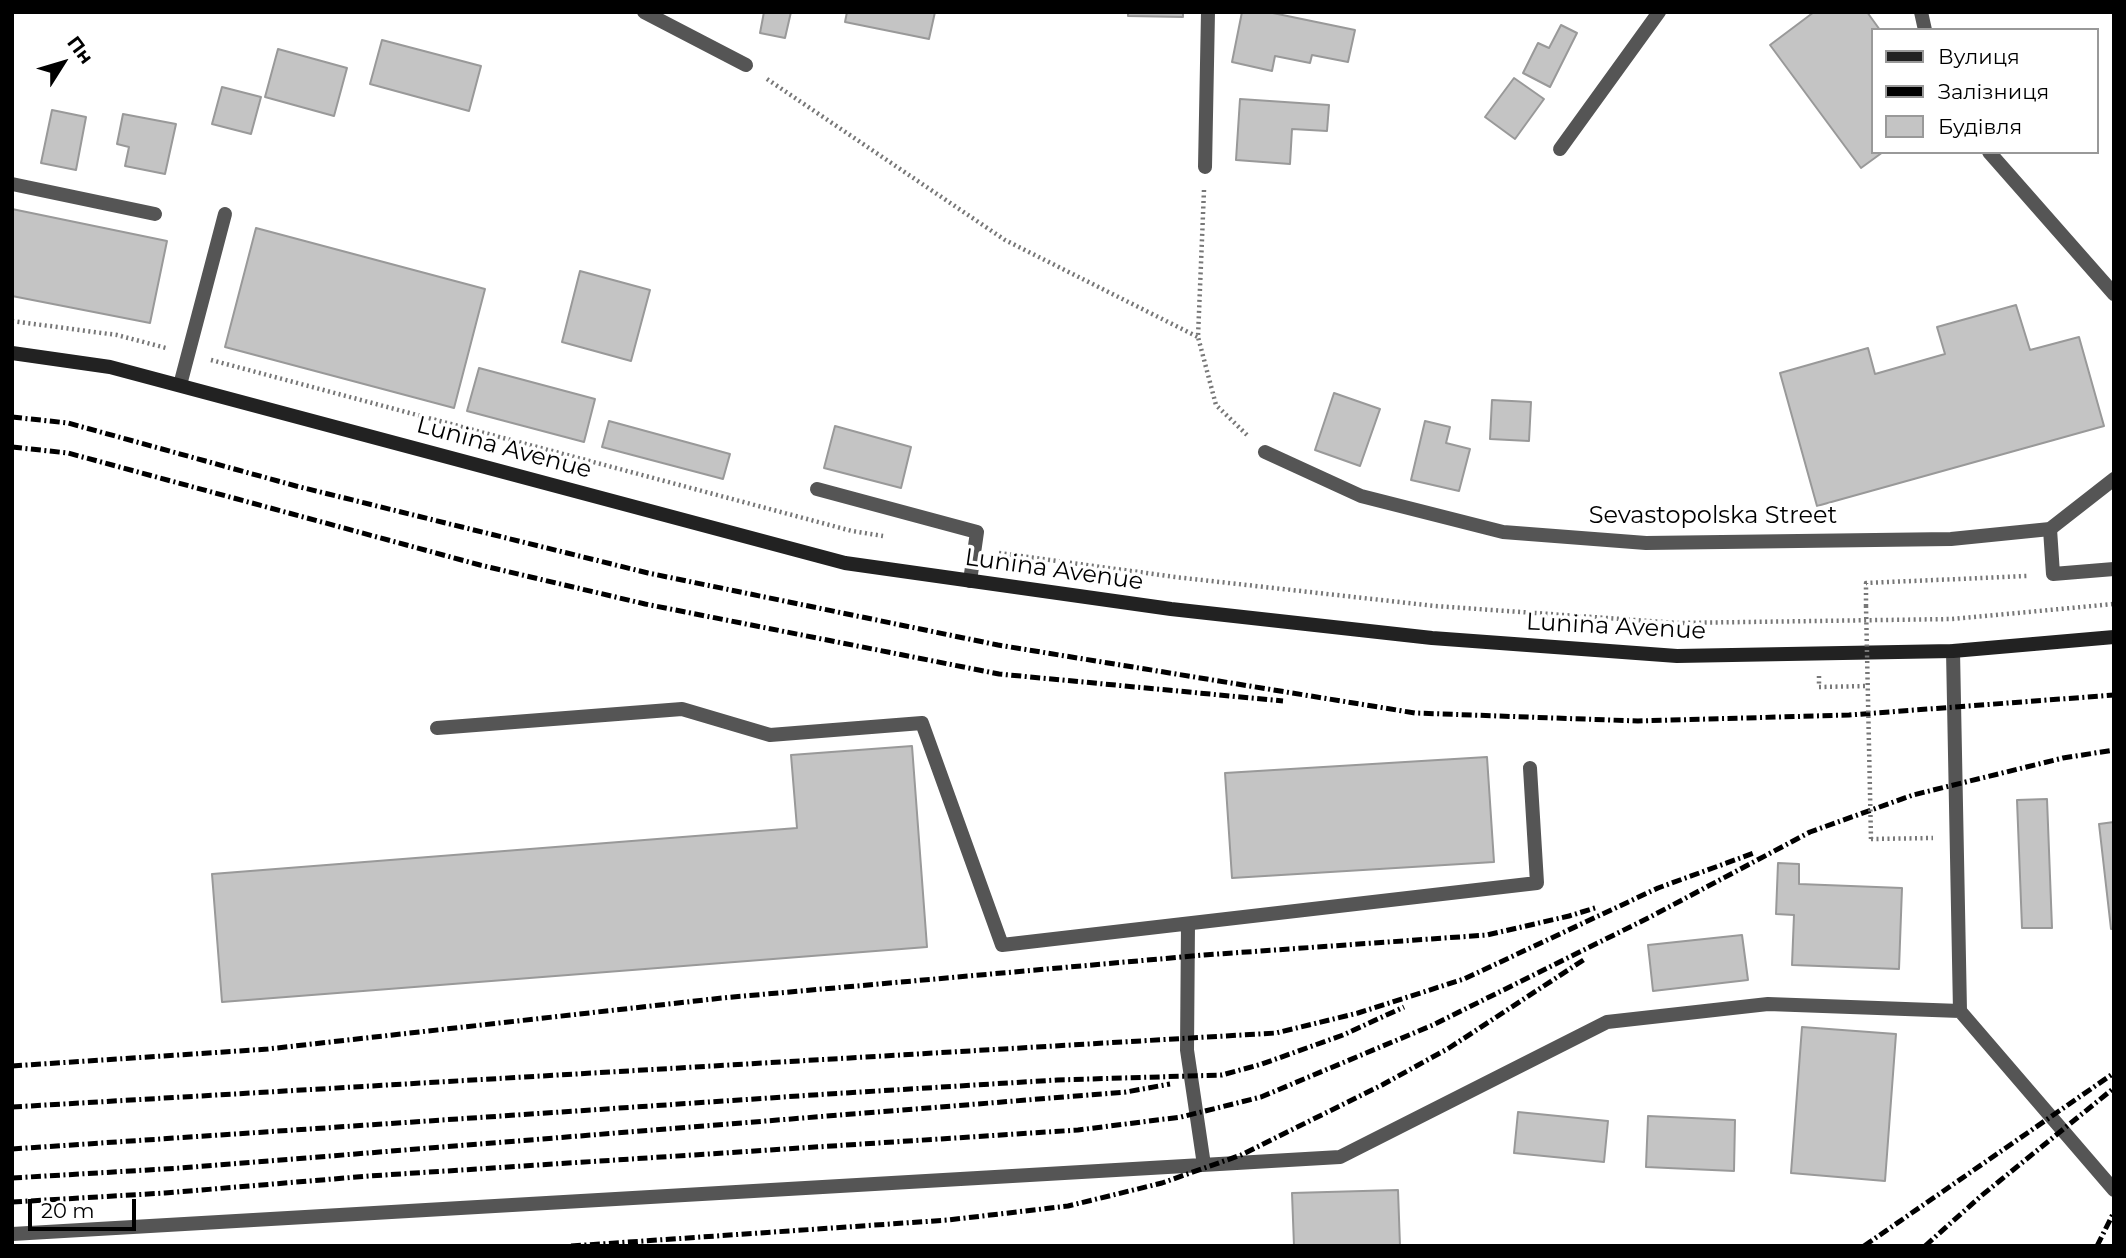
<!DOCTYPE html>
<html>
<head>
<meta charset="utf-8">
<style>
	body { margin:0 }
	#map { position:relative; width:2126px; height:1258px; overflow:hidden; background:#fff; font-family:Montserrat,sans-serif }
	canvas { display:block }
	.frame { position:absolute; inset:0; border:14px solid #000; pointer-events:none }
	.legend { position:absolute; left:1871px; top:28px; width:228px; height:126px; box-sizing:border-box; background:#fff; border:2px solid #999; margin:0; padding:9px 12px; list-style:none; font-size:21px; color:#000 }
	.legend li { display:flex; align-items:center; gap:14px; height:35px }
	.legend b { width:35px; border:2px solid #999 }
	.north { position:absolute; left:28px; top:28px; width:70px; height:70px; -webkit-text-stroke:5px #fff; paint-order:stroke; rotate:53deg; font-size:19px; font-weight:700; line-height:28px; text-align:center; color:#000 }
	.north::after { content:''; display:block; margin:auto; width:24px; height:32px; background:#000; clip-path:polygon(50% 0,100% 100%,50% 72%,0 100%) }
	.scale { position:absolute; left:28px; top:1199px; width:108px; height:32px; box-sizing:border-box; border:4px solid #000; border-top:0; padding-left:9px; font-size:21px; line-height:24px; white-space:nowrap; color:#000; -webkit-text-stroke:5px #fff; paint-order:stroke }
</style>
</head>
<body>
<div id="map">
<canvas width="2126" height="1258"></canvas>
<div class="frame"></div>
<ul class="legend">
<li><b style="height:9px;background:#222"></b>Вулиця</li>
<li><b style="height:9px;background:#000"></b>Залізниця</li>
<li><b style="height:19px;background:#c4c4c4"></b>Будівля</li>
</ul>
<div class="north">Пн</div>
<div class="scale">20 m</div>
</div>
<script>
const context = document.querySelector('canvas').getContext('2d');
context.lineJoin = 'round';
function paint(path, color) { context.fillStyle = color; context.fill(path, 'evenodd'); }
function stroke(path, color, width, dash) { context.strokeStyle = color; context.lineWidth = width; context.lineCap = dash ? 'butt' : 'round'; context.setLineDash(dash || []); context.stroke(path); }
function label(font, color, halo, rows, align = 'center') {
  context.font = font + ' Montserrat,sans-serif'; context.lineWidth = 7; context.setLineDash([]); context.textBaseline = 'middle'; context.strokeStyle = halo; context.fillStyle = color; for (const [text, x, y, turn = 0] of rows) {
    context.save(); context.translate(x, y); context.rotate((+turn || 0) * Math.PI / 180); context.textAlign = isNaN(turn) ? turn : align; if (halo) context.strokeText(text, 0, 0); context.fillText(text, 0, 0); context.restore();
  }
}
const building = new Path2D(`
	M764,12H791L785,38L760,33Z
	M847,12H935L929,39L845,22Z
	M1128,12H1183V17L1128,16Z
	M1242,12H1268L1355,30L1348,62L1312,55L1310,63L1275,56L1272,71L1232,62Z
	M1814,12H1867L1880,30H1872V152H1883L1861,168L1770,45Z
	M1561,25L1577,33L1550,87L1523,73L1538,43L1549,48Z
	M382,40L481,66L469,111L370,84Z
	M278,49L347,68L334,116L265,97Z
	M1514,78L1544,99L1515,139L1485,117Z
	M222,87L261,97L251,134L212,124Z
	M1240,99L1329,105L1327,131L1292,129L1290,164L1236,160Z
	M52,110L86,117L76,170L41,163Z
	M123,114L176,124L165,174L125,166L129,147L117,144Z
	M12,209L167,241L150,323L12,296Z
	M256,228L485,289L454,408L225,347Z
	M580,271L650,290L631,361L562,342Z
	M2016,305L2030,350L2079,337L2104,426L1817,506L1780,373L1868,348L1875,374L1945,354L1937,327Z
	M479,368L595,399L584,442L467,411Z
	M1334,393L1380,409L1360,466L1315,450Z
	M1492,400L1531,402L1529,441L1490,439Z
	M609,421L730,454L723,479L602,447Z
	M1425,421L1450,427L1446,443L1470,449L1459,491L1411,480Z
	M835,426L911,447L901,488L824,468Z
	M912,746L927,947L222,1002L212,874L797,828L791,755Z
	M1487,757L1494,862L1232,878L1225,773Z
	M2047,799L2052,928H2022L2017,800Z
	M2114,822V929H2111L2099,824Z
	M1778,863L1799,864V884L1902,888L1899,969L1792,965L1794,915L1776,914Z
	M1742,935L1748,980L1653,991L1648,945Z
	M1802,1027L1896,1034L1885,1181L1791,1173Z
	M1518,1112L1608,1121L1604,1162L1514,1153Z
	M1648,1116L1735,1120L1734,1171L1646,1167Z
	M1398,1190L1400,1246H1294L1292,1193Z`);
const path = new Path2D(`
	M767,79L1005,240L1198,337
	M1204,190L1198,337L1216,405L1247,435
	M12,321L117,335L166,348
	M211,360L852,531L883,536
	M999,553L1175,577L1435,606L1678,623L1952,619L2114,604
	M1866,606V583L2027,576
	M1819,676V687L1868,686
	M1871,839L1933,838`);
const lane = new Path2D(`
	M1560,149L1659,12
	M12,184L155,214
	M180,385L225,214
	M817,489L977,532L970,581
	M2050,529L2053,574L2114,569
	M1953,651L1960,1011L2114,1190
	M437,728L682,709L770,735L922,723L1002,945L1537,883L1530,768
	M1188,924L1187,1050L1204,1165
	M12,1234L1340,1157L1607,1022L1768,1004L1960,1011`);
const street = new Path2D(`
	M644,12L746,65
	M1921,12L1925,30
	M1989,152L2114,294
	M1205,167L1208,12
	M1265,452L1361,496L1503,532L1646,543L1951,539L2050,529L2114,479`);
const secondary = new Path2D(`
	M12,353L110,367L845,563L1171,609L1432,638L1677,656L1953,651L2114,637`);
const rail = new Path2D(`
	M12,417L68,423L296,486L648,573L998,645L1415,713L1638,721L1849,715L2114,695
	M12,447L68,453L480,565L645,604L999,674L1283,701
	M12,1066L268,1049L722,998L1204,955L1487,935L1569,916L1598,907
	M12,1107L1276,1033L1358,1013L1464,979L1658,888L1754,853
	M12,1149L828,1094L1057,1080L1222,1075L1262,1064L1343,1035L1404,1007
	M12,1178L181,1168L1002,1102L1126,1092L1170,1084
	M12,1202L165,1193L369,1176L1078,1130L1181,1117L1261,1097L1433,1025L1650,917L1810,832L1913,795L2063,758L2114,750
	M571,1246L948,1220L1068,1206L1162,1183L1241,1155L1382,1085L1449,1048L1585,959
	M1864,1246L2114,1073
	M1925,1246L1981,1196L2114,1088
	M2097,1246L2114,1212`);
const pathBridge = new Path2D(`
	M1866,606L1871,839`);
const streetNames = [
	["Lunina Avenue",504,448,15],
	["Sevastopolska Street",1713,516],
	["Lunina Avenue",1054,570,8],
	["Lunina Avenue",1616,627,3]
];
paint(building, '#c4c4c4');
stroke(building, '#999', 2);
stroke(path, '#777', 4.5, [2, 3.5]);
stroke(lane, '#555', 14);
stroke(street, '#555', 14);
stroke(secondary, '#222', 14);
stroke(rail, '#000', 5, [10, 3.5, 2, 3.5]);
stroke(pathBridge, '#777', 4.5, [2, 3.5]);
label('24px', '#000', '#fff', streetNames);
</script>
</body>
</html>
